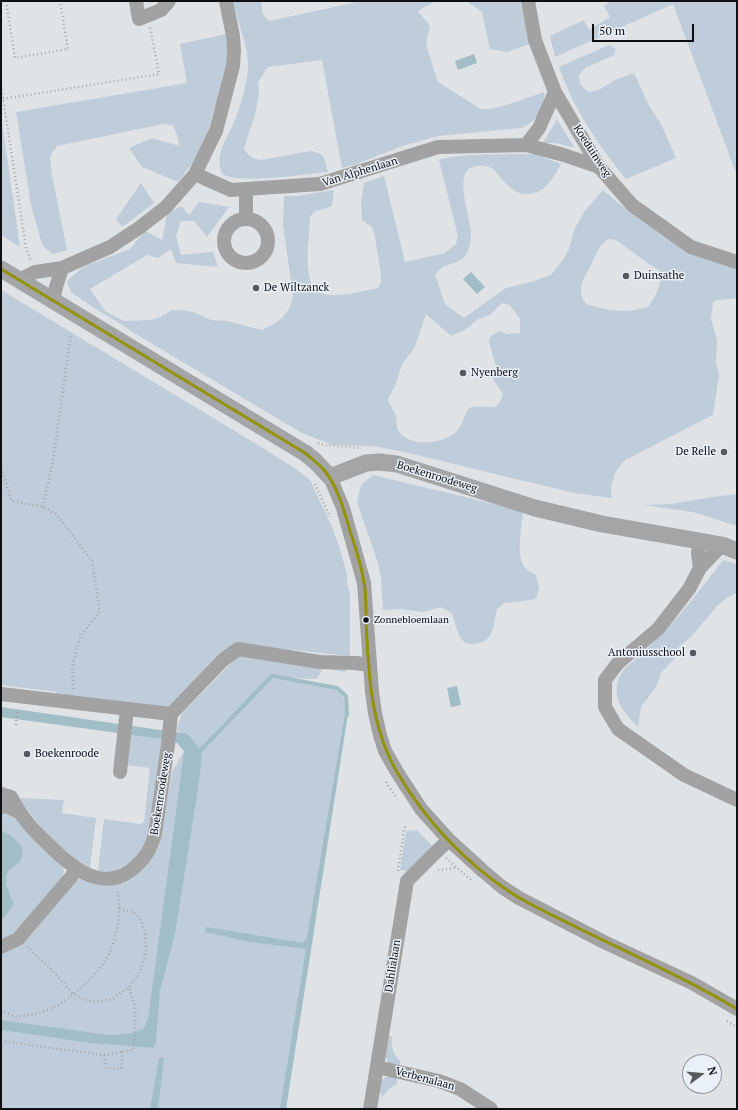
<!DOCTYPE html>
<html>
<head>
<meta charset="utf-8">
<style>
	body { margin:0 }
	#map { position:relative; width:738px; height:1110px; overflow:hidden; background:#e0e3e6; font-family:"PT Serif",serif }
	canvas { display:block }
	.frame { position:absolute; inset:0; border:2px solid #0d0f12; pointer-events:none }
	.north { position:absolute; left:682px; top:1054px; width:40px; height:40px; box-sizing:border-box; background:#e9f0f8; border:1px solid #91969c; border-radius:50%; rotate:74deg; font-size:11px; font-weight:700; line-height:16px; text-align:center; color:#0d0f12 }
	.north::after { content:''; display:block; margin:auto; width:14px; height:18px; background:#57595c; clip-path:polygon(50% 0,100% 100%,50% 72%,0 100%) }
	.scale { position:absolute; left:592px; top:24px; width:102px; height:18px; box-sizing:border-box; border:2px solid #0d0f12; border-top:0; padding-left:5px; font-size:12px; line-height:14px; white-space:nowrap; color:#0d0f12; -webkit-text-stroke:3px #e9f0f8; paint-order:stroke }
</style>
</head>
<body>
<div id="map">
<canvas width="738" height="1110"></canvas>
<div class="frame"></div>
<div class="north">N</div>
<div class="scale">50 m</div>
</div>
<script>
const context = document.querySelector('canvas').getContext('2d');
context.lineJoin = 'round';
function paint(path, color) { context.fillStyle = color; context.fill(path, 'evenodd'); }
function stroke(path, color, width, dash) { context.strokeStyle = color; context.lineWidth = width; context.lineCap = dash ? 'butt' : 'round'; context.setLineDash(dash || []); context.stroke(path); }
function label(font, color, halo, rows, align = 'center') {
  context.font = font + ' "PT Serif",serif'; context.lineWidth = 3; context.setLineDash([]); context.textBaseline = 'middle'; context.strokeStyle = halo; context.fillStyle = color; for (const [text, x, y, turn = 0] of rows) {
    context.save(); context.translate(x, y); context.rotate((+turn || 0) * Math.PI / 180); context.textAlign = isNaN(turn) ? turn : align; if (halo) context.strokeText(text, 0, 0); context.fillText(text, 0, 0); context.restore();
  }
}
const green = new Path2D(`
	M233,1H262C261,10 262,15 269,21L353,3L356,1H435L418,11L430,26L426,45L438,82L481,109C494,111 530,97 544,92C546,110 537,121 521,128L438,136L402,146L357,164L342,168L322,60L268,67L258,82L259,92L255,115L244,148C248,156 252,158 260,160L311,151C326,154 324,158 328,172C303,174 243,185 222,174C215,154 225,142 233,125C239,110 244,94 247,78C252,51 238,27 233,1Z
	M466,1H520L530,44L507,52L490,49L482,12Z
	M610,1H737V176L673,4L555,57L550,36L584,20L589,30L610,17L604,6Z
	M226,34L227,65L220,94L212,115L207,138L198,156L178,182L142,167L129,148L152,138L179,146L178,138L173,125L163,124L57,146L53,151L50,157L52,175L67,250L53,254L45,248L42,244L31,205L16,112L187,83L180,44Z
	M609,45L616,49L614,55L585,68L579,75L580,84L588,92L599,90L615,80L634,73L649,106L661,124L676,158L626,179C599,146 573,108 559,67Z
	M1,116L20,247L1,235Z
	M557,119L567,136L575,148L556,143H543Z
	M521,154H535L561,164C553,178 545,195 526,194C523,194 518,193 515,191C509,187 503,181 499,176C497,174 496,171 493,169C487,165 476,165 470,168C455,176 470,218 471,232C471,239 470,247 467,253C462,264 450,262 442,268C439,269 437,273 435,275L445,304L464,318L506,288L531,282L551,275L562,261L569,249L574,230L584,212L603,190L622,206L655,230L737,266V297L734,299L716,300L713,303L711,319L717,340L716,363L719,375L713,415L625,460C615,469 609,484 612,498L574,493L400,451L373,446L333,445L302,433L139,336L82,300L71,292L67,281L83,267L130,249L145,231L162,240L167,214L181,206L189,215L199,202L229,207L207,237L194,221H181L176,236L181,255L213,252L218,267L176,263L171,249L158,258L147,255L90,289L105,311L124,321L151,320L160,317L172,310H182L193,312L211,320L227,321L262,330C279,322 290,315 293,295L283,225L284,196H297L334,190L332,206L314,212L310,217C310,233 301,286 320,293C335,299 363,291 378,288L381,282V275L375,237L372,227L362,220L361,202L364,183L384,176L405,262L445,253L456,244L458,236L439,160C459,153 498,155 521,154ZM609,239L616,240L646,262L659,270C663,284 656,296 648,307C631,312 616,312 600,308C590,305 582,306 581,292C580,282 588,272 592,263C597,253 598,245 609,239ZM502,303L510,305L520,319V333L506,334L500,331L491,336L489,342L496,366L492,378L503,394L501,400L496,407C486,408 478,405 469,408C464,414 463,424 458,430C446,444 408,449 398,430C396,426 397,421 396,417C394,412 391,406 388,400L396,383L402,364L414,349L426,314L451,336L465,330L478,319L490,315Z
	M141,183L154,203L122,227L116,219Z
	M1,290L253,442L296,469L310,480L331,525L339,546L347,574V584L350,593V656L235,644L175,704L162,709L55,696L56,692L1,685Z
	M373,475L523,511C522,522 517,553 522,562C524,568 530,572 536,575L539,589L536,598L532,600L504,603L497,609C493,625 495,643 473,644C469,644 465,643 462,640C458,635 454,620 452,613L441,607L423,612L401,609L383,610L381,578L378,563L357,502L361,485Z
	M737,494V526L693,512L643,505L671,504L712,497Z
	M723,560L737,564V593L728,597L718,605L691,637L681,645L676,650L675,658L661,673L656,687L641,707L638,727C627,715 614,703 617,685C620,670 628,666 638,657C671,628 697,594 723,560Z
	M241,653L348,660L345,672L323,668L317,679L263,677L335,689C345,694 345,702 345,713L282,1109H1V1030L89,1043L153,1048L156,1044L160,991L175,935L202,757L200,749L188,734H180L177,729L182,713Z
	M129,734L162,739L156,812L141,857L112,872L98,871L104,819L140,824L144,822L150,768L127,765Z
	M184,751L148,1018L144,1028L133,1033L110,1035L1,1020V951L74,880L84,878L121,883L132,878L142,871L151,860L159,847L172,772Z
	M18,798L64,800L62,813L96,818L90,868L58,849Z
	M10,811L61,863L64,871L62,881L21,927L1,944V921L8,913L13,899C8,891 3,880 8,870C10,867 16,865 19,863L20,844L14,838L1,831V813Z
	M417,830L433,847L407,871L400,870L406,831Z
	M386,1034L392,1037C391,1047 393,1054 400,1061V1068L390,1065C382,1055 385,1046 386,1034Z
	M386,1077H397V1083L388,1090L382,1098L381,1093L377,1092L379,1082Z`);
const water = new Path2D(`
	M474,54L477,63L458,70L455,61Z
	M471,272L485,287L477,294L463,279Z
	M457,686L461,705L451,707L447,688Z
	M1,707L188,734L200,749L202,757L199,782L175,935L160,991L156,1044L153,1048L89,1043L1,1030V1020L110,1035L133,1033L144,1028L148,1018L184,751L177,743L162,739L1,717Z
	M345,713L348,714L286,1109H280L306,949L250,942L205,932L206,927L303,943L307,938Z
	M1,831C13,835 29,847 20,861C16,867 9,866 7,874C4,888 11,892 14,904L8,913L1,921Z
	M159,1058H164L158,1109H150Z`);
const stream = new Path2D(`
	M200,751L272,676L337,688L346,696L347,715`);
const path = new Path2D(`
	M6,1L15,58L68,49L60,1
	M1,85L26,248L31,261
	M3,99L159,74L150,27
	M318,443L324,445L362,448
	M1,468L12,501L43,507L56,514L92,561L100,611L80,637L72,667L73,689
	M315,484L330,517
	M43,507L53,461L71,333
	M16,725L17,709
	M386,782L397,799
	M446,858L471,880
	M438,870L455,868
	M398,871L404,830L406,824
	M27,947L53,971L73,994L85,1000L96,1002L112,999L129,987L141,969L146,951L145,933L141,920L134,912L119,909
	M1,1010C5,1012 10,1015 15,1016C18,1017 21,1016 24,1016C32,1015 40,1013 48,1010C70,1001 104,970 112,947C119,929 121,909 117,890
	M727,1021L737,1027
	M1,1041L104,1055L107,1068L121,1069L123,1052L133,1050L135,1031V1007L129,987
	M104,1055L123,1052`);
const minor = new Path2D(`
	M136,1L139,19L161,10L169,1
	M528,1L535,40L555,92L599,167L632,205L691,247L737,262
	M526,145L539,128L555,92
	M195,174L231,190L320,184L438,147L526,145L564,155L599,167
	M246,189V218
	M224 241a22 22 0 1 1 44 0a22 22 0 1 1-44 0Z
	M19,280L35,272L62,268
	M53,301L56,287L62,268L110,247L139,228L166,207L195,174L216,131L233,66L234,51L233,36L226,1
	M330,477L343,508L364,583L372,692L375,713L380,735L385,751L397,772L421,809L449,840L483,871L502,887L519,898L604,942L692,983L737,1009
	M700,541L698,553L700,568
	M722,545L700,568L689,589L658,629L618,663L605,680V707L618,729L684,775L737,800
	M1,694L171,714L223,660L238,649L320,662L356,663L369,665
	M120,772L127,709
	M1,794L11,797C22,818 32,829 49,845C70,866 100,892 130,871C144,861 151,850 155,834L168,745L171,714
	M1,807L6,806L19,812
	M1,947L18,939L71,877L76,869
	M377,1067L439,1081L460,1089L491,1109
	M370,1109L407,881L438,850L449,840`);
const major = new Path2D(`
	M1,269L305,453L315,461L330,477L366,463L379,462L397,464L535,508L602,524L722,545L737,551`);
const bus1 = new Path2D(`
	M1,269L305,453C312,459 319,464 325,471C338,488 344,510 350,531C356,550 363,569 365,590C366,599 366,608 366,617C368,669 370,726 397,772C425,820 466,864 513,894C534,907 558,918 580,929C633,955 687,979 737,1009`);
const markers = [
	[626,276,4,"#57595c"],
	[256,288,4,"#57595c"],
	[463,373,4,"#57595c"],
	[724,452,4,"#57595c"],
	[366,620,3.5,"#0d0f12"],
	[693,653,4,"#57595c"],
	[27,754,4,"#57595c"]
];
const busNames = [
	["Zonnebloemlaan",374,620]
];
const streetNames = [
	["Koeduinweg",592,151,57],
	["Van Alphenlaan",360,172,-17],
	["Boekenroodeweg",437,477,17],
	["Boekenroodeweg",161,794,-81],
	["Dahlialaan",393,966,-81],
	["Verbenalaan",425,1079,15]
];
const poiNames = [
	["Duinsathe",634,276],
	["De Wiltzanck",264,288],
	["Nyenberg",471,373],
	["De Relle",716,452,"right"],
	["Antoniusschool",685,653,"right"],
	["Boekenroode",35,754]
];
paint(green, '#bfccda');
paint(water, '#a1bdc6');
stroke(stream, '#a1bdc6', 4);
stroke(path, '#a5a6a6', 2.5, [1, 3]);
stroke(minor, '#a3a2a3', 14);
stroke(major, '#a4a5a6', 17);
stroke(bus1, '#929308', 3);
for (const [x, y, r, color] of markers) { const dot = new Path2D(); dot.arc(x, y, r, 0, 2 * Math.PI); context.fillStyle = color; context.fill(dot); stroke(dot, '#e9f0f8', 1.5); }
label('10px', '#0d0f12', '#e9f0f8', busNames, 'left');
label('11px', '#0d0f12', '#e9f0f8', streetNames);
label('11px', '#0d0f12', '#e9f0f8', poiNames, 'left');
</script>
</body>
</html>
